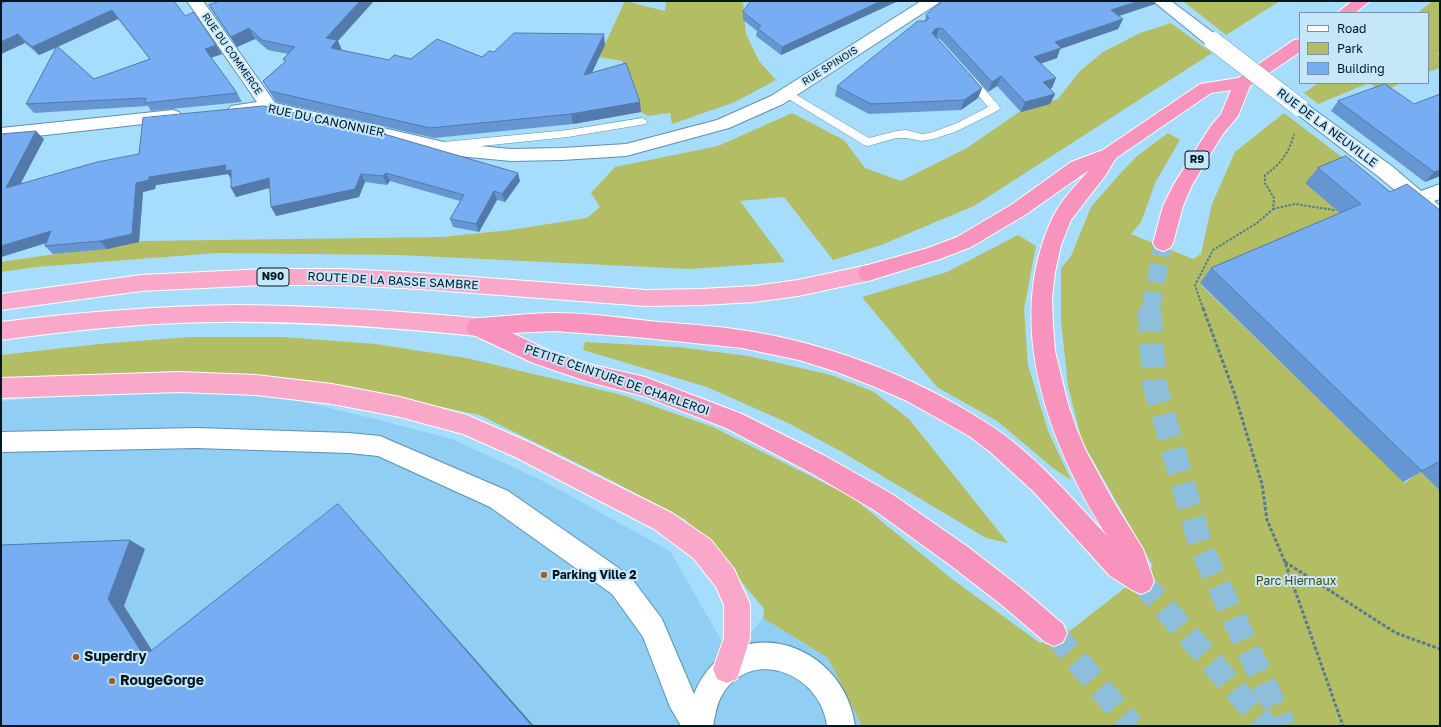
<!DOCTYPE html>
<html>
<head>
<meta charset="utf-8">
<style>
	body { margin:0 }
	#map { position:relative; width:1441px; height:727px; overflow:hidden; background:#a6ddfd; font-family:"Golos Text",sans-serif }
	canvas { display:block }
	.frame { position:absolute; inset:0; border:2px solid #021722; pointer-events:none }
	.legend { position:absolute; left:1299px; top:12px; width:130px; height:72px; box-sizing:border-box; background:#c6e7fa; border:1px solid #7894a4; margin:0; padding:5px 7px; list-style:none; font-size:12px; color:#021722 }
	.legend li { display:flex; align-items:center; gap:8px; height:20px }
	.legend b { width:20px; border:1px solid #7894a4 }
</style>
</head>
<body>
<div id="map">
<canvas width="1441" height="727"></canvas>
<div class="frame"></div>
<ul class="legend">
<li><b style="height:5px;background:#fff"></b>Road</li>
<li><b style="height:11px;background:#b3bd63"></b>Park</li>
<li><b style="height:11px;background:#77aef3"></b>Building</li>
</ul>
</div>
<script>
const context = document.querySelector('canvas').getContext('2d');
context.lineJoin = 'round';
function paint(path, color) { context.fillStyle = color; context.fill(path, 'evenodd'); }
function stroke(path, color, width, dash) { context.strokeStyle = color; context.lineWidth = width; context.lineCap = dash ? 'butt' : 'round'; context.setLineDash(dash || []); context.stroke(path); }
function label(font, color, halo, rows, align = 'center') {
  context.font = font + ' "Golos Text",sans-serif'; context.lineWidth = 4; context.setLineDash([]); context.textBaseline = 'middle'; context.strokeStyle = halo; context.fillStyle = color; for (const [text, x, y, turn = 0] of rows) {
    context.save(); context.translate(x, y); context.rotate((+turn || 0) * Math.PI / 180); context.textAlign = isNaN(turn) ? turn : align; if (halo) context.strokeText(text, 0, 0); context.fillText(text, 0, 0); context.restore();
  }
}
const built = new Path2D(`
	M228,384L371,418L452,439L545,482L670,551L731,657L763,618L828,658L862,726H1V401Z`);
const green = new Path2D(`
	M625,1L665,11L666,1H743L746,34L759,61L776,80L735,102L672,124L670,113L648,116L641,112L626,66L622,61L599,57Z
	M1183,1H1280L1226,35Z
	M1433,1H1440V53H1437L1440,57V68L1428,72V13H1417Z
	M1171,23L1212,53L974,206L881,245L833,260L784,197L740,201L785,262L690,269L400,255L217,253L36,267L1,272V262L143,241L442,237L510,230L587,218L600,207L591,193L615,167L718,146L792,113L844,140L865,168L901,181L967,148L1022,110L1058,99L1080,71L1103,52L1140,33Z
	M1318,83H1400L1384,92L1369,83L1318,104L1304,93Z
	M1284,113L1397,199L1201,285L1405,483L1420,471L1440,491V726H862L828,658L763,618L764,609L728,565L702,549L686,520L601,475L480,415L339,386L289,378L207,374L1,382V355L99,344L190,337H283L375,344L466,358L622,395L713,427L852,497L952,579L1040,643L1058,640L1153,566L1082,441L1068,386L1061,321V268L1071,256L1091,207L1119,175L1137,156L1168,133L1180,140L1156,181L1141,222L1131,234L1193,259L1201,254L1212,204L1235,152Z
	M1018,235L1036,246L1024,309L1028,365L1048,431L1071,480L1053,468L997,421L937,387L862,297L947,272Z
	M585,342L678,347L748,356L831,375L874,392L909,419L1008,543L986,538L842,452L788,423L707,387L583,350Z`);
const motorwayTunnelFar1 = new Path2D(`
	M1151,309L1163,243`);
const motorwayTunnel = new Path2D(`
	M1151,308L1150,315L1154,382L1201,547L1284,726
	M1141,581L1267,726
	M1054,633L1132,726`);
const pathFar1 = new Path2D(`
	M1273,209L1295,204L1334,210L1339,208
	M1203,309L1195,285L1213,250L1257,223L1273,209L1274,198L1265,183V175C1281,164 1289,153 1294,134`);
const path = new Path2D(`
	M1203,308L1234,392L1262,484L1267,520L1285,562L1343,726
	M1285,562L1396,633L1440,649`);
const service = new Path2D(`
	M970,76L974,77L999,106L1000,108L999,110L955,132L933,139L922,141L906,138H896L868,146L864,145L782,95L781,93L782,91H790L869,138L896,131L906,130L922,134L933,132L957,123L988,107L965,79Z
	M642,118L646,120L647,122L646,124L568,137L443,150L439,149L438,146L439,143L443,142L568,130Z`);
const minor = new Path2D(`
	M187,1H203L275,103L448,143L511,149L562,148L626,144L717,120L771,96L921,1H940L937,4L783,104L729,128L626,156L562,160L511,161L448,155L269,113L237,116L231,114L228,110L231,106L257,102Z
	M1153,1H1171L1219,37L1221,41L1219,45L1213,46L1207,45Z
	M1299,101L1305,103L1393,167L1421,191L1440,184V199L1434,201L1440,206V224L1433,222L1379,177L1293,111L1290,107L1293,103Z
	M173,110L179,112L182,116L179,120L1,140V128Z
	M196,428L349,433L380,436L508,491L630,576L662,619L694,694C730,606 844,640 855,726H827C821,672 747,644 720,699C716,707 715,717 713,726H681L670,707L643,637L612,594L490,507L378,456L349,453L196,448L1,452V432Z`);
const trunk = new Path2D(`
	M868,265L875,267L878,273L875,279L868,281L798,296L754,302L702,305L646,306L420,289L342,285H265L141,291L1,310V294L141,275L265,269H342L420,273L646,290L702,289L754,286L798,280Z
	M239,305C319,306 398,311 477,318L485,321L488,327L485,333L477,336C378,326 278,319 178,323C119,325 60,332 1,340V322C80,312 159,306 239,305Z
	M179,372L256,375L332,384L400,397L467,415L531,443L672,513L711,540L734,569L750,604V638L737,679L727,683L717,679L713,669L724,638V605L716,587L693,558L654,529L515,457L463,434L400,417L332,404L256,395L179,392L1,398V378Z`);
const motorway = new Path2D(`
	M1352,1H1370L1355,13H1337Z
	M1300,39V52L1250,86L1238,116L1222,135L1192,185L1183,206L1173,243L1170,248L1163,251L1156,248L1153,243L1163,206L1174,184L1210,127L1221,114L1231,90L1211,93L1116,158L1105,176L1071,220L1061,245L1055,272L1052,298L1053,325L1055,351L1068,404L1077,430L1086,451L1115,504L1143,549L1154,581L1150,590L1141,594L1132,590L1110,576L1034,492L989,451L969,436L907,401L875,387L837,372L799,360L742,348L636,337L554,331L512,333L548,350L589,364L645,377L742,414L825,456L892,494L968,547L1021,588L1063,624L1067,633L1063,642L1054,646L1045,642L1003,606L950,565L874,510L809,472L726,428L643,396L589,382L533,363L469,333L466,327L469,321L477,318C502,317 528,313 554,313C588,313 624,318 658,322C686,324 714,326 741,330C825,342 914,376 985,422C1032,451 1070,496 1107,536C1049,445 1004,325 1051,221C1060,201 1075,186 1089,170L1025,215L971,247L940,259L868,281L861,279L858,273L861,267L928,248L957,237L1011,205L1071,162L1103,150L1200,84L1238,78L1294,40Z`);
const minorBridge = new Path2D(`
	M1213,41L1299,107`);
const wall = new Path2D(`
	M751,1H898L781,55L756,36L757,31L743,20V12Z
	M1,4L185,16L216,45L222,54L211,58L237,93L242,102L151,111L148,106L34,113L26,104L56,48L39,55L25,43L1,54ZM118,19L150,59L94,79L58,47Z
	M1155,4L1119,16L1123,19L1118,29L1060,49L1057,58L1040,64L1052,88L1050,89L1055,94L1050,104L1021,112L997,86L988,92L940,39L936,38L982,88L978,98L961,110L869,114L835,96L837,86L925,21L926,15Z
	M209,5L338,41L342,50L389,60L482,57L494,52L605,45L592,73L641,112L573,124L434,138L276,102L269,91L263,81L285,62L283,59L288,54L268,50L255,39L237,47L215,15Z
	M1440,94V176L1425,182L1331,111L1338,101L1414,104Z
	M1,134L44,139L21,183L386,135L520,181L505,202L497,200L479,232L453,227L450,219L460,201L390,181L387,185L365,182L359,197L276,216L270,188L236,197L231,178L228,174L156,185L155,189L143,192L139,242L107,249L53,254L45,246L46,243L1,257Z
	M1318,168L1390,192L1440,210V491L1421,472L1403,482L1200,283L1211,268L1340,213L1305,183Z`);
const shadedWall = new Path2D(`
	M360,1H374L338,41L342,51L335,58L326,38Z
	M881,1H898L781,55L782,47Z
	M1139,1H1156L1155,4L1106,20L1111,10Z
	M112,10L118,19L39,55L32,47Z
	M1123,19L1118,29L1060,49L1057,58L1030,67L1034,57L1055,42Z
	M249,28L255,39L237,47L231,37Z
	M939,28L936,38L932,33L935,29Z
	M18,34L25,43L1,54V42Z
	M604,34L605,45L586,85L584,75Z
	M216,45L222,54L210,58L205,49Z
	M1001,76L997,86L988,92L992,82Z
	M1056,78L1052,88L1039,92L1043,82Z
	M982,88L978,98L961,110L964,100Z
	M1055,94L1050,104L1021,112L1025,102Z
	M640,102L641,112L573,124L571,114Z
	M36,131L44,139L14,196L6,188Z
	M226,165L231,170V179L228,174L156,185L155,189L143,192L139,242L107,249L100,241L136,183L149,177Z
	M1440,170V176L1425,182L1434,172Z
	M386,173L390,181L387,185L383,176Z
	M518,173L520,181L505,202L502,194Z
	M361,174L365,182L359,197L276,216L271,207Z
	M269,178L275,186L236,197L231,188Z
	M494,191L497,200L479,232L476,224Z
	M51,231L59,239L1,257V246Z
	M338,504L347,514L534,726H532Z
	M130,540L145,549L124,606L160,663L144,656L108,599Z`);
const building = new Path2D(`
	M7,1H174L185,16L194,12L216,45L205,49L237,93L145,103L146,98L26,104L57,46L94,79L150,59L112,10L32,47L18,34L1,42V4Z
	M221,1H360L326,38L337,40L331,48L389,60L394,55L411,59L437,39L482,57L489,51L494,52L514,33L604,34L584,75L626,63L640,102L571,114L430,128L270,91L263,81L286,61L283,59L295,47L262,40L249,28L231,37L209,5Z
	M751,1H881L782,47L757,28L761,26L743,12Z
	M943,1H1139L1111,10L1123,19L1055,42L1061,48L1034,57L1056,78L1043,82L1055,94L1025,102L1001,76L992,82L943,29L939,28L935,29L932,33L982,88L964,100L871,104L837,86L918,21H926L929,18L926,15Z
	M1385,84L1414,104L1440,94V170L1434,172L1338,101Z
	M264,106L386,134H384L518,173L502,194L494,191L476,224L450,219L464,195L386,173L383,176L361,174L355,189L271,207L269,178L231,188V170L225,171L226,165L149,177V180L136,183L132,234L100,241L45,246L51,231L1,246V134L36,131L6,188L97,162L139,154L143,118Z
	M1346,156L1390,192L1407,184L1440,210V461L1422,471L1211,268L1361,204L1318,168Z
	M338,504L532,726H1V545L130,540L108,599L144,656Z`);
const markers = [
	[544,575,4,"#a05d2c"],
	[76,657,4,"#a05d2c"],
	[112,681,4,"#a05d2c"]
];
const farStreetnames = [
	["RUE DU COMMERCE",232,54,55],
	["RUE SPINOIS",830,66,-32]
];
const shields = [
	[1197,160,24],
	[273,277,32]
];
const shieldNames = [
	["R9",1197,160],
	["N90",273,277]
];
const streetNames = [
	["RUE DU CANONNIER",326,121,12],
	["RUE DE LA NEUVILLE",1327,128,37],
	["ROUTE DE LA BASSE SAMBRE",393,281,3],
	["PETITE CEINTURE DE CHARLEROI",617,380,19]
];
const poiNames = [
	["Parking Ville 2",552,575]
];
const parkNames = [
	["Parc Hiernaux",1296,581]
];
const nearPoinames = [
	["Superdry",84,657],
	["RougeGorge",120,681]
];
paint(built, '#90cff3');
paint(green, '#b3bd63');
stroke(motorwayTunnelFar1, '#8dbfdc', 18, [18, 9]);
stroke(motorwayTunnel, '#8dbfdc', 24, [24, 12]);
stroke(service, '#5c91af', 1);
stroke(minor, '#5c91af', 2);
stroke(trunk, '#fff', 2);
stroke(motorway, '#fff', 2);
stroke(pathFar1, '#557b91', 2, [2.5, 1.5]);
stroke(path, '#557b91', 3, [3.5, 2]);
paint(service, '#fff');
paint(minor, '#fff');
paint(trunk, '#faa8ca');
paint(motorway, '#f893bd');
stroke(minorBridge, '#5c91af', 19, []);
stroke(minorBridge, '#fff', 18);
paint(wall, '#6696d1');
paint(shadedWall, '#537aaa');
paint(building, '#77aef3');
stroke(building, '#537aaa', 1);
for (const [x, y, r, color] of markers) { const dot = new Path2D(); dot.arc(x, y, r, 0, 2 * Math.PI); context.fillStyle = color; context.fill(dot); stroke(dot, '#c6e7fa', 1.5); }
label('10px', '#021722', '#c6e7fa', farStreetnames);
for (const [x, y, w] of shields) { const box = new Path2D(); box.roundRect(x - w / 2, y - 9, w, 18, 3); context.fillStyle = '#c6e7fa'; context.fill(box); stroke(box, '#021722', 1); }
label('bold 11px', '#021722', null, shieldNames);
label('12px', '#021722', '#c6e7fa', streetNames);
label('bold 12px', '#021722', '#c6e7fa', poiNames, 'left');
label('12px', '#464b03', '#c6e7fa', parkNames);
label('bold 14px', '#021722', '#c6e7fa', nearPoinames, 'left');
</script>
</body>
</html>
